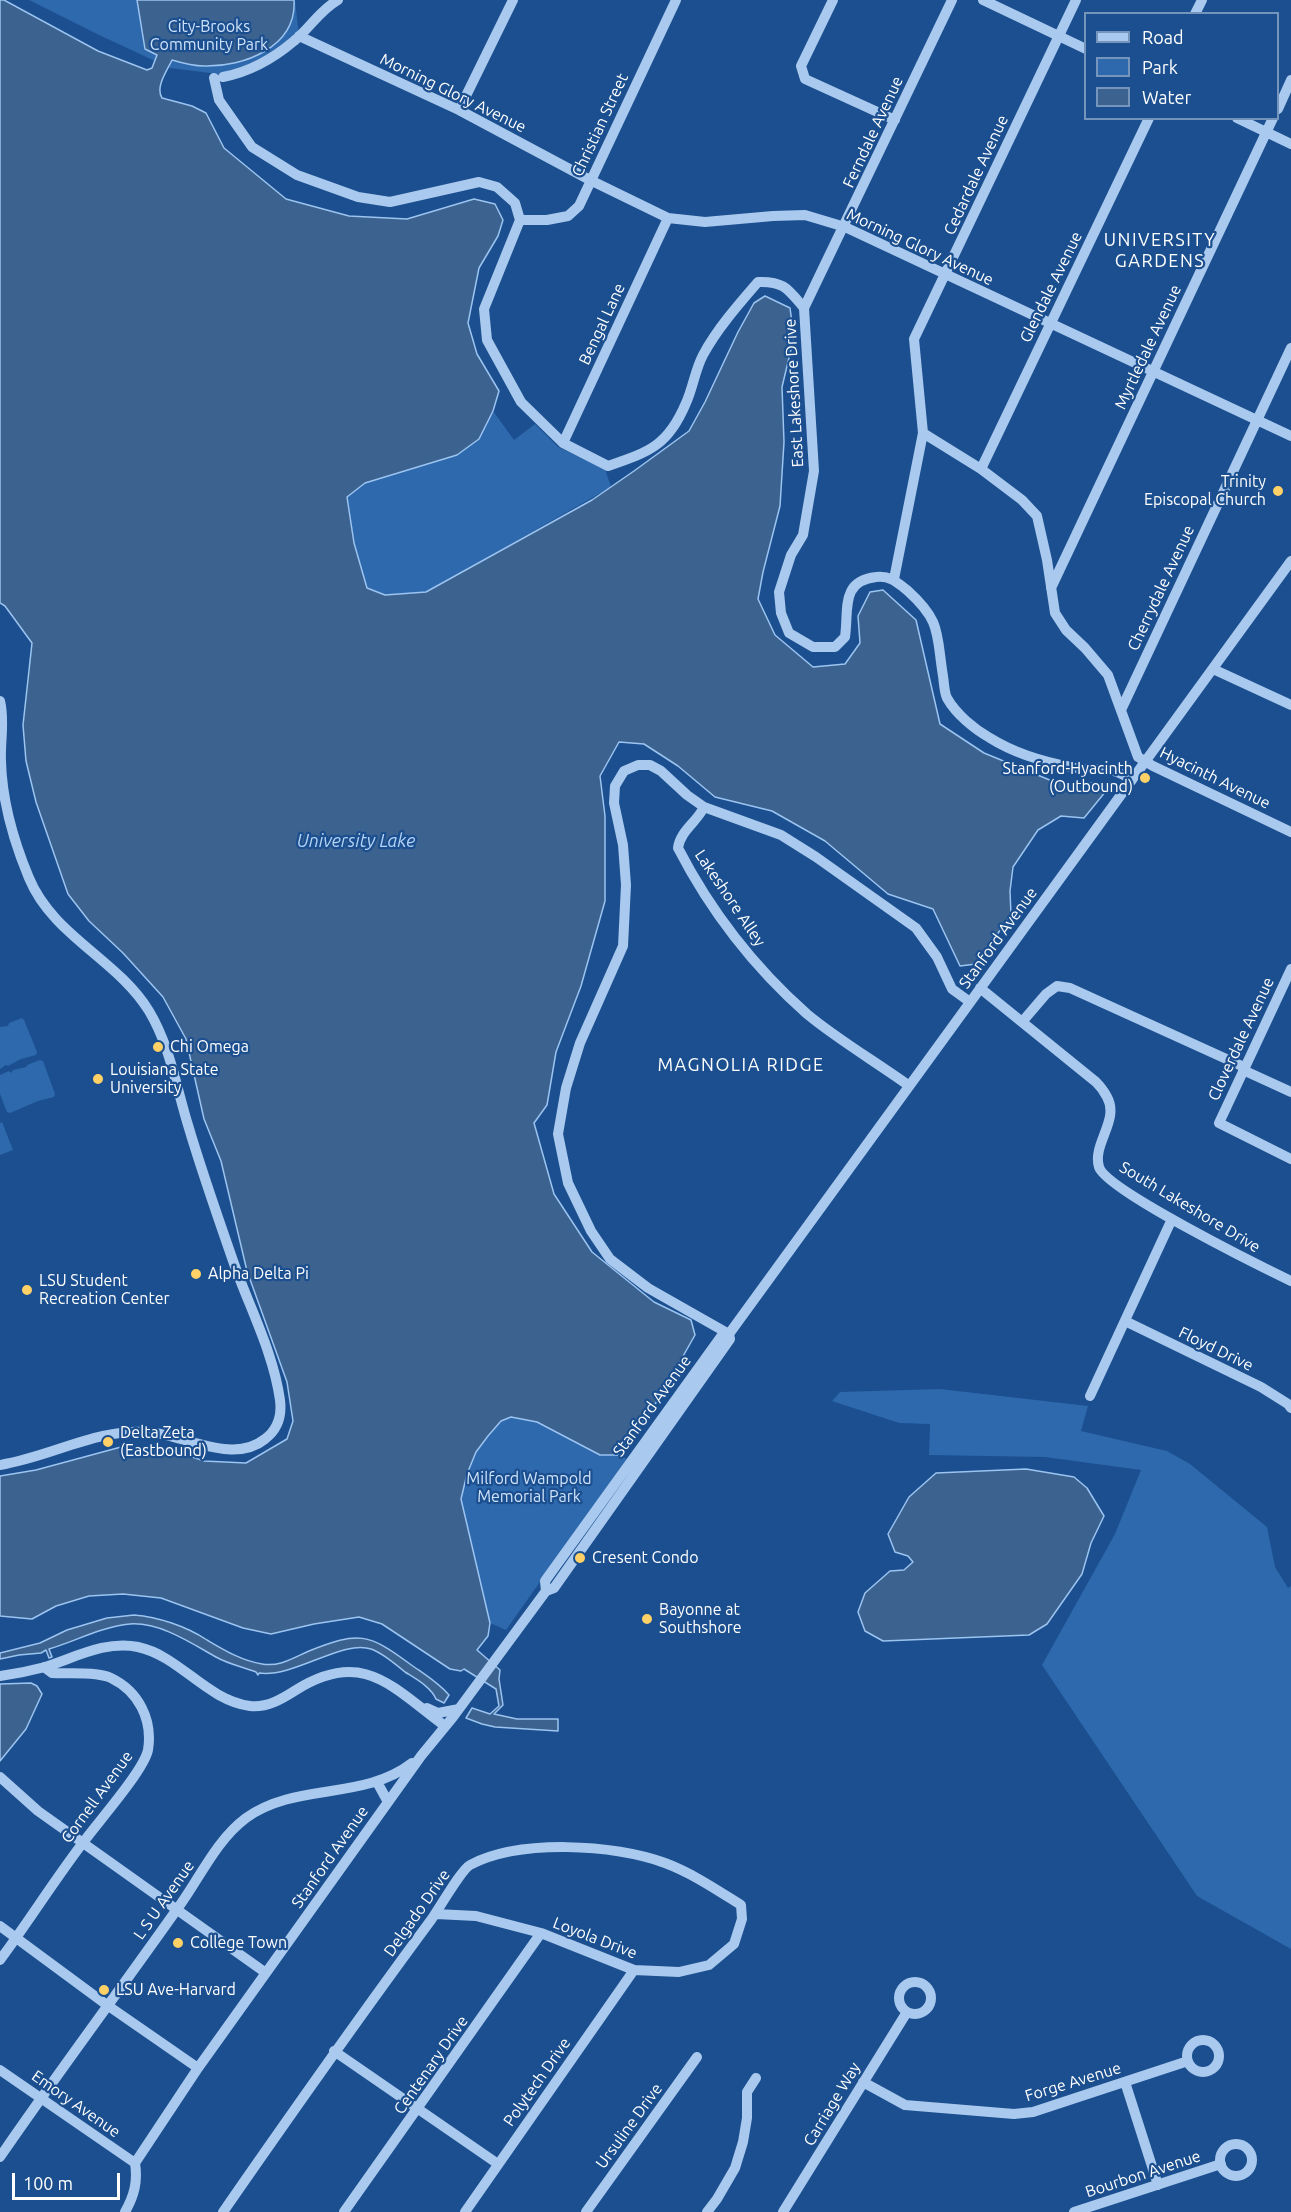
<!DOCTYPE html>
<html>
<head>
<meta charset="utf-8">
<style>
	body { margin:0 }
	#map { position:relative; width:1291px; height:2212px; overflow:hidden; background:#1b4f8f; font-family:Ubuntu,sans-serif }
	canvas { display:block }
	.legend { position:absolute; left:1084px; top:12px; width:195px; height:108px; box-sizing:border-box; background:#1b4f8f; border:2px solid #7695bc; margin:0; padding:8px 10px; list-style:none; font-size:18px; color:#fff }
	.legend li { display:flex; align-items:center; gap:12px; height:30px }
	.legend b { width:30px; border:2px solid #7695bc }
	.scale { position:absolute; left:12px; top:2173px; width:108px; height:27px; box-sizing:border-box; border:3px solid #fff; border-top:0; padding-left:8px; font-size:18px; line-height:21px; white-space:nowrap; color:#fff; -webkit-text-stroke:4px #1b4f8f; paint-order:stroke }
</style>
</head>
<body>
<div id="map">
<canvas width="1291" height="2212"></canvas>
<ul class="legend">
<li><b style="height:8px;background:#a9c9ee"></b>Road</li>
<li><b style="height:16px;background:#2e69ad"></b>Park</li>
<li><b style="height:16px;background:#3c6290"></b>Water</li>
</ul>
<div class="scale">100 m</div>
</div>
<script>
const context = document.querySelector('canvas').getContext('2d');
context.lineJoin = 'round';
function paint(path, color) { context.fillStyle = color; context.fill(path, 'evenodd'); }
function stroke(path, color, width, dash) { context.strokeStyle = color; context.lineWidth = width; context.lineCap = dash ? 'butt' : 'round'; context.setLineDash(dash || []); context.stroke(path); }
function label(font, color, halo, rows, align = 'center') {
  context.font = font + ' Ubuntu,sans-serif'; context.lineWidth = 4.5; context.setLineDash([]); context.textBaseline = 'middle'; context.strokeStyle = halo; context.fillStyle = color; for (const [text, x, y, turn = 0] of rows) {
    context.save(); context.translate(x, y); context.rotate((+turn || 0) * Math.PI / 180); context.textAlign = isNaN(turn) ? turn : align; if (halo) context.strokeText(text, 0, 0); context.fillText(text, 0, 0); context.restore();
  }
}
const green = new Path2D(`
	M29,0H295L299,36L266,61L218,74L170,68L99,35Z
	M493,411L514,440L535,424L558,447L605,469L611,487L426,592L385,595L366,588L354,543L347,497L365,483L479,439Z
	M22,1018L24,1020L37,1052L36,1055L21,1059L8,1066L6,1065L0,1069V1027L8,1026L9,1023Z
	M40,1060L43,1061L55,1094L54,1097L38,1101L10,1113L7,1112L0,1094V1075L9,1071L11,1073L13,1070L26,1067L27,1065Z
	M2,1122L13,1150L0,1155V1123Z
	M940,1389L1088,1406L1081,1431L1167,1451L1190,1464L1267,1527L1275,1567L1288,1588L1291,1586V1949L1197,1896L1042,1665L1115,1534L1141,1470L1045,1457L929,1455L930,1424L899,1423L832,1401L840,1392Z
	M511,1417L537,1422L599,1455H619L627,1459L506,1630L490,1623L461,1499L467,1474L476,1452L501,1421Z`);
const water = new Path2D(`
	M0,0H4L98,51L147,70L152,68L157,55L145,49L137,0H294C297,47 244,67 204,66C194,66 182,63 172,60C167,71 155,87 162,98L192,106L206,113L224,148L286,199L349,216L407,219L474,199L495,204L503,220L498,236L479,268L468,323L477,354L499,391L493,411L479,439L457,455L365,483L347,497L354,543L367,588L385,595L426,592L592,500L634,471L689,431L705,402L738,332L754,303L765,296L790,308L794,337L782,387L784,442L780,506L763,572L758,599L775,635L813,667L845,664L860,643L858,616L870,592L883,590L916,620L940,724L984,753L1057,783H1099L1106,788V791L1084,818L1061,816L1038,830L1013,867L1010,891L1011,915L976,964L960,966L933,909L888,894L825,841L772,811L715,797L678,766L644,744L619,742L600,776L605,816V901L581,986L556,1052L547,1105L534,1123L554,1194L592,1252L654,1302L691,1320L695,1335L660,1397L619,1455H600L537,1422L511,1417L501,1421L488,1436L476,1452L467,1474L461,1499L490,1623L488,1636L477,1650L500,1670L499,1679L503,1705L494,1714L517,1719H558V1731L495,1727L482,1724L466,1718L472,1708L490,1714L499,1706L496,1689L464,1669L461,1671L450,1669L382,1624L359,1617L314,1624L271,1634L243,1628L161,1598L123,1594L89,1596L56,1606L32,1619L0,1616V1476L36,1470L121,1447L175,1451L204,1461L246,1463L287,1439L293,1421L287,1382L247,1271L221,1161L204,1119L186,1039L163,997L123,953L89,921L68,894L36,802L26,761L23,725L32,643L5,606L0,603Z
	M1026,1469L1074,1477L1087,1488L1104,1516L1091,1543L1082,1574L1047,1624L1029,1635L883,1641L865,1631L858,1612L865,1593L890,1571L904,1570L913,1562L908,1556L895,1552L888,1534L909,1497L936,1473Z
	M134,1615C158,1617 186,1626 207,1640C224,1650 242,1661 262,1664C280,1667 293,1658 309,1651C359,1631 368,1633 410,1664C424,1674 438,1682 449,1695L444,1703L436,1699C431,1687 416,1679 405,1672C395,1664 383,1653 371,1649C343,1639 294,1678 259,1673L258,1675L256,1672C243,1667 228,1664 216,1657C191,1643 160,1622 130,1624C101,1627 76,1641 49,1649L52,1657L49,1658L46,1650L41,1653L19,1655L0,1659V1653L40,1643L67,1630L107,1618Z
	M31,1683L37,1686L42,1694L26,1729L0,1761V1684Z`);
const minor = new Path2D(`
	M833,0L801,66L805,79L895,120
	M983,0L1086,49
	M1195,14L1202,0
	M299,36L459,110L590,180L668,218L705,222L773,216L805,215L845,227L1291,436
	M223,77C249,72 274,58 294,41C310,28 319,11 338,0
	M214,78L219,100L252,147L297,175L358,197L390,202L479,182L497,187L515,203L520,220L484,309L487,340L521,402L563,443L608,466C649,452 668,446 686,403C693,388 695,370 703,355C717,329 738,305 758,282C784,281 788,289 804,308L814,471L803,535L791,555L779,592L781,613L789,633L813,647H835L845,637C849,610 840,581 876,577C890,575 898,583 908,591C942,622 936,633 943,676C944,682 944,692 947,698C956,714 974,729 990,738C1014,753 1044,762 1071,767C1097,773 1108,763 1132,780
	M1278,109L1291,80
	M459,110L513,0
	M1237,118L1291,144
	M520,220H547L568,216L579,206L676,0
	M804,308L952,0
	M923,433L981,469L1022,500L1037,516L1047,560L1055,613L1066,630L1085,648L1108,675L1138,757L1153,766L1291,832
	M563,443L668,218
	M981,469L1149,118
	M894,579L923,433L914,339L1076,0
	M1051,588L1273,118
	M1213,669L1291,705
	M0,701C5,721 0,741 1,761C2,801 14,842 29,878C53,936 117,959 149,1011C170,1046 176,1086 188,1125C201,1169 216,1212 231,1255C247,1303 273,1350 280,1400C282,1416 277,1430 265,1439C233,1465 185,1435 149,1432C97,1428 51,1457 0,1465
	M1121,710L1291,348
	M704,807C697,822 680,831 678,848C710,910 755,968 807,1014C837,1039 876,1062 908,1085
	M1291,969L1219,1123L1291,1159
	M980,988L1096,1082C1100,1086 1104,1091 1107,1097C1120,1120 1092,1144 1099,1167C1106,1190 1262,1267 1291,1281
	M1022,1022L1046,994L1057,986L1070,988L1244,1067
	M1243,1070L1291,1092
	M1125,1321L1261,1387L1288,1404L1291,1408
	M729,1334L648,1288L610,1259L591,1231L568,1183L558,1134L566,1088L580,1043L623,946L626,885L623,845L614,803L615,786L624,771L638,765H650L661,771L687,795L704,807L781,835L816,857L916,928L937,957L952,989L970,1002
	M1090,1396L1172,1219
	M546,1591L545,1581L723,1334H729
	M0,1676C15,1674 30,1671 45,1667C74,1658 106,1640 138,1647C180,1656 206,1700 250,1706C267,1708 282,1699 296,1690C363,1648 392,1687 445,1726
	M427,1708L438,1713L459,1709
	M0,1777L38,1811L266,1973
	M377,1782L388,1802
	M0,1926L107,2005L198,2068
	M0,1960C29,1921 55,1879 85,1840C99,1821 144,1770 148,1750C153,1719 138,1691 111,1678C97,1671 68,1674 52,1673L44,1667
	M899 1998a16 16 0 1 1 32 0a16 16 0 1 1-32 0Z
	M1187 2056a16 16 0 1 1 32 0a16 16 0 1 1-32 0Z
	M334,2051L498,2164
	M0,2070L135,2163
	M863,2082L905,2105L1014,2114L1033,2112L1188,2061
	M1125,2082L1158,2185
	M1220 2160a16 16 0 1 1 32 0a16 16 0 1 1-32 0Z
	M0,2157C57,2074 117,1994 175,1912C198,1882 215,1841 246,1818C296,1782 363,1801 412,1763
	M125,2212C134,2196 138,2182 135,2163L198,2068L421,1756L453,1717L546,1591L554,1588L730,1339L729,1334L1291,561
	M223,2212C291,2114 360,2016 431,1920C439,1909 461,1870 470,1865C519,1839 614,1844 665,1863C692,1873 717,1890 741,1905L742,1919L734,1944L709,1965L679,1972L634,1970L541,1933L476,1916L436,1914
	M344,2212L541,1933
	M465,2212L634,1970
	M586,2212L697,2057
	M707,2212L717,2199L735,2168L743,2142L747,2118V2092L756,2078
	M783,2212L907,2012
	M1074,2212L1221,2164`);
const markers = [
	[1278,491,6,"#ffd166"],
	[1145,778,6,"#ffd166"],
	[158,1047,6,"#ffd166"],
	[98,1079,6,"#ffd166"],
	[196,1274,6,"#ffd166"],
	[27,1290,6,"#ffd166"],
	[108,1442,6,"#ffd166"],
	[580,1558,6,"#ffd166"],
	[647,1619,6,"#ffd166"],
	[178,1943,6,"#ffd166"],
	[104,1990,6,"#ffd166"]
];
const parkNames = [
	["City-Brooks",209,27],
	["Community Park",209,45],
	["Milford Wampold",529,1479],
	["Memorial Park",529,1497]
];
const streetNames = [
	["Morning Glory Avenue",453,93,26],
	["Christian Street",600,125,-65],
	["Ferndale Avenue",873,132,-65],
	["Cedardale Avenue",976,175,-65],
	["Morning Glory Avenue",920,247,25],
	["Glendale Avenue",1051,287,-64],
	["Bengal Lane",602,324,-65],
	["Myrtledale Avenue",1148,347,-65],
	["East Lakeshore Drive",794,393,-93],
	["Cherrydale Avenue",1161,588,-65],
	["Hyacinth Avenue",1215,778,26],
	["Lakeshore Alley",730,898,56],
	["Stanford Avenue",998,938,-54],
	["Cloverdale Avenue",1241,1039,-65],
	["South Lakeshore Drive",1190,1207,31],
	["Floyd Drive",1216,1349,26],
	["Stanford Avenue",652,1406,-54],
	["Cornell Avenue",97,1797,-54],
	["Stanford Avenue",330,1857,-55],
	["L S U Avenue",164,1900,-55],
	["Delgado Drive",417,1913,-55],
	["Loyola Drive",595,1938,21],
	["Centenary Drive",431,2065,-55],
	["Polytech Drive",537,2082,-55],
	["Forge Avenue",1073,2082,-17],
	["Emory Avenue",76,2104,35],
	["Carriage Way",832,2104,-59],
	["Ursuline Drive",629,2126,-54],
	["Bourbon Avenue",1143,2174,-18]
];
const poiNames = [
	["Trinity",1266,482,"right"],
	["Episcopal Church",1266,500,"right"],
	["Stanford-Hyacinth",1133,769,"right"],
	["(Outbound)",1133,787,"right"],
	["Chi Omega",170,1047],
	["Louisiana State",110,1070],
	["University",110,1088],
	["Alpha Delta Pi",208,1274],
	["LSU Student",39,1281],
	["Recreation Center",39,1299],
	["Delta Zeta",120,1433],
	["(Eastbound)",120,1451],
	["Cresent Condo",592,1558],
	["Bayonne at",659,1610],
	["Southshore",659,1628],
	["College Town",190,1943],
	["LSU Ave-Harvard",116,1990]
];
const neighbourhoodNames = [
	["UNIVERSITY",1160,240],
	["GARDENS",1160,261],
	["MAGNOLIA RIDGE",741,1065]
];
const waterNames = [
	["University Lake",356,841]
];
paint(green, '#2e69ad');
paint(water, '#3c6290');
stroke(water, '#9cc4f0', 1.5);
stroke(minor, '#a9c9ee', 10);
for (const [x, y, r, color] of markers) { const dot = new Path2D(); dot.arc(x, y, r, 0, 2 * Math.PI); context.fillStyle = color; context.fill(dot); stroke(dot, '#1b4f8f', 2); }
label('16px', '#cfe3fa', '#1b4f8f', parkNames);
label('16px', '#fff', '#1b4f8f', streetNames);
label('16px', '#fff', '#1b4f8f', poiNames, 'left');
context.letterSpacing = '1.5px';
label('18px', '#fff', '#1b4f8f', neighbourhoodNames);
context.letterSpacing = '0px';
label('italic 18px', '#b5d3f5', '#1b4f8f', waterNames);
</script>
</body>
</html>
